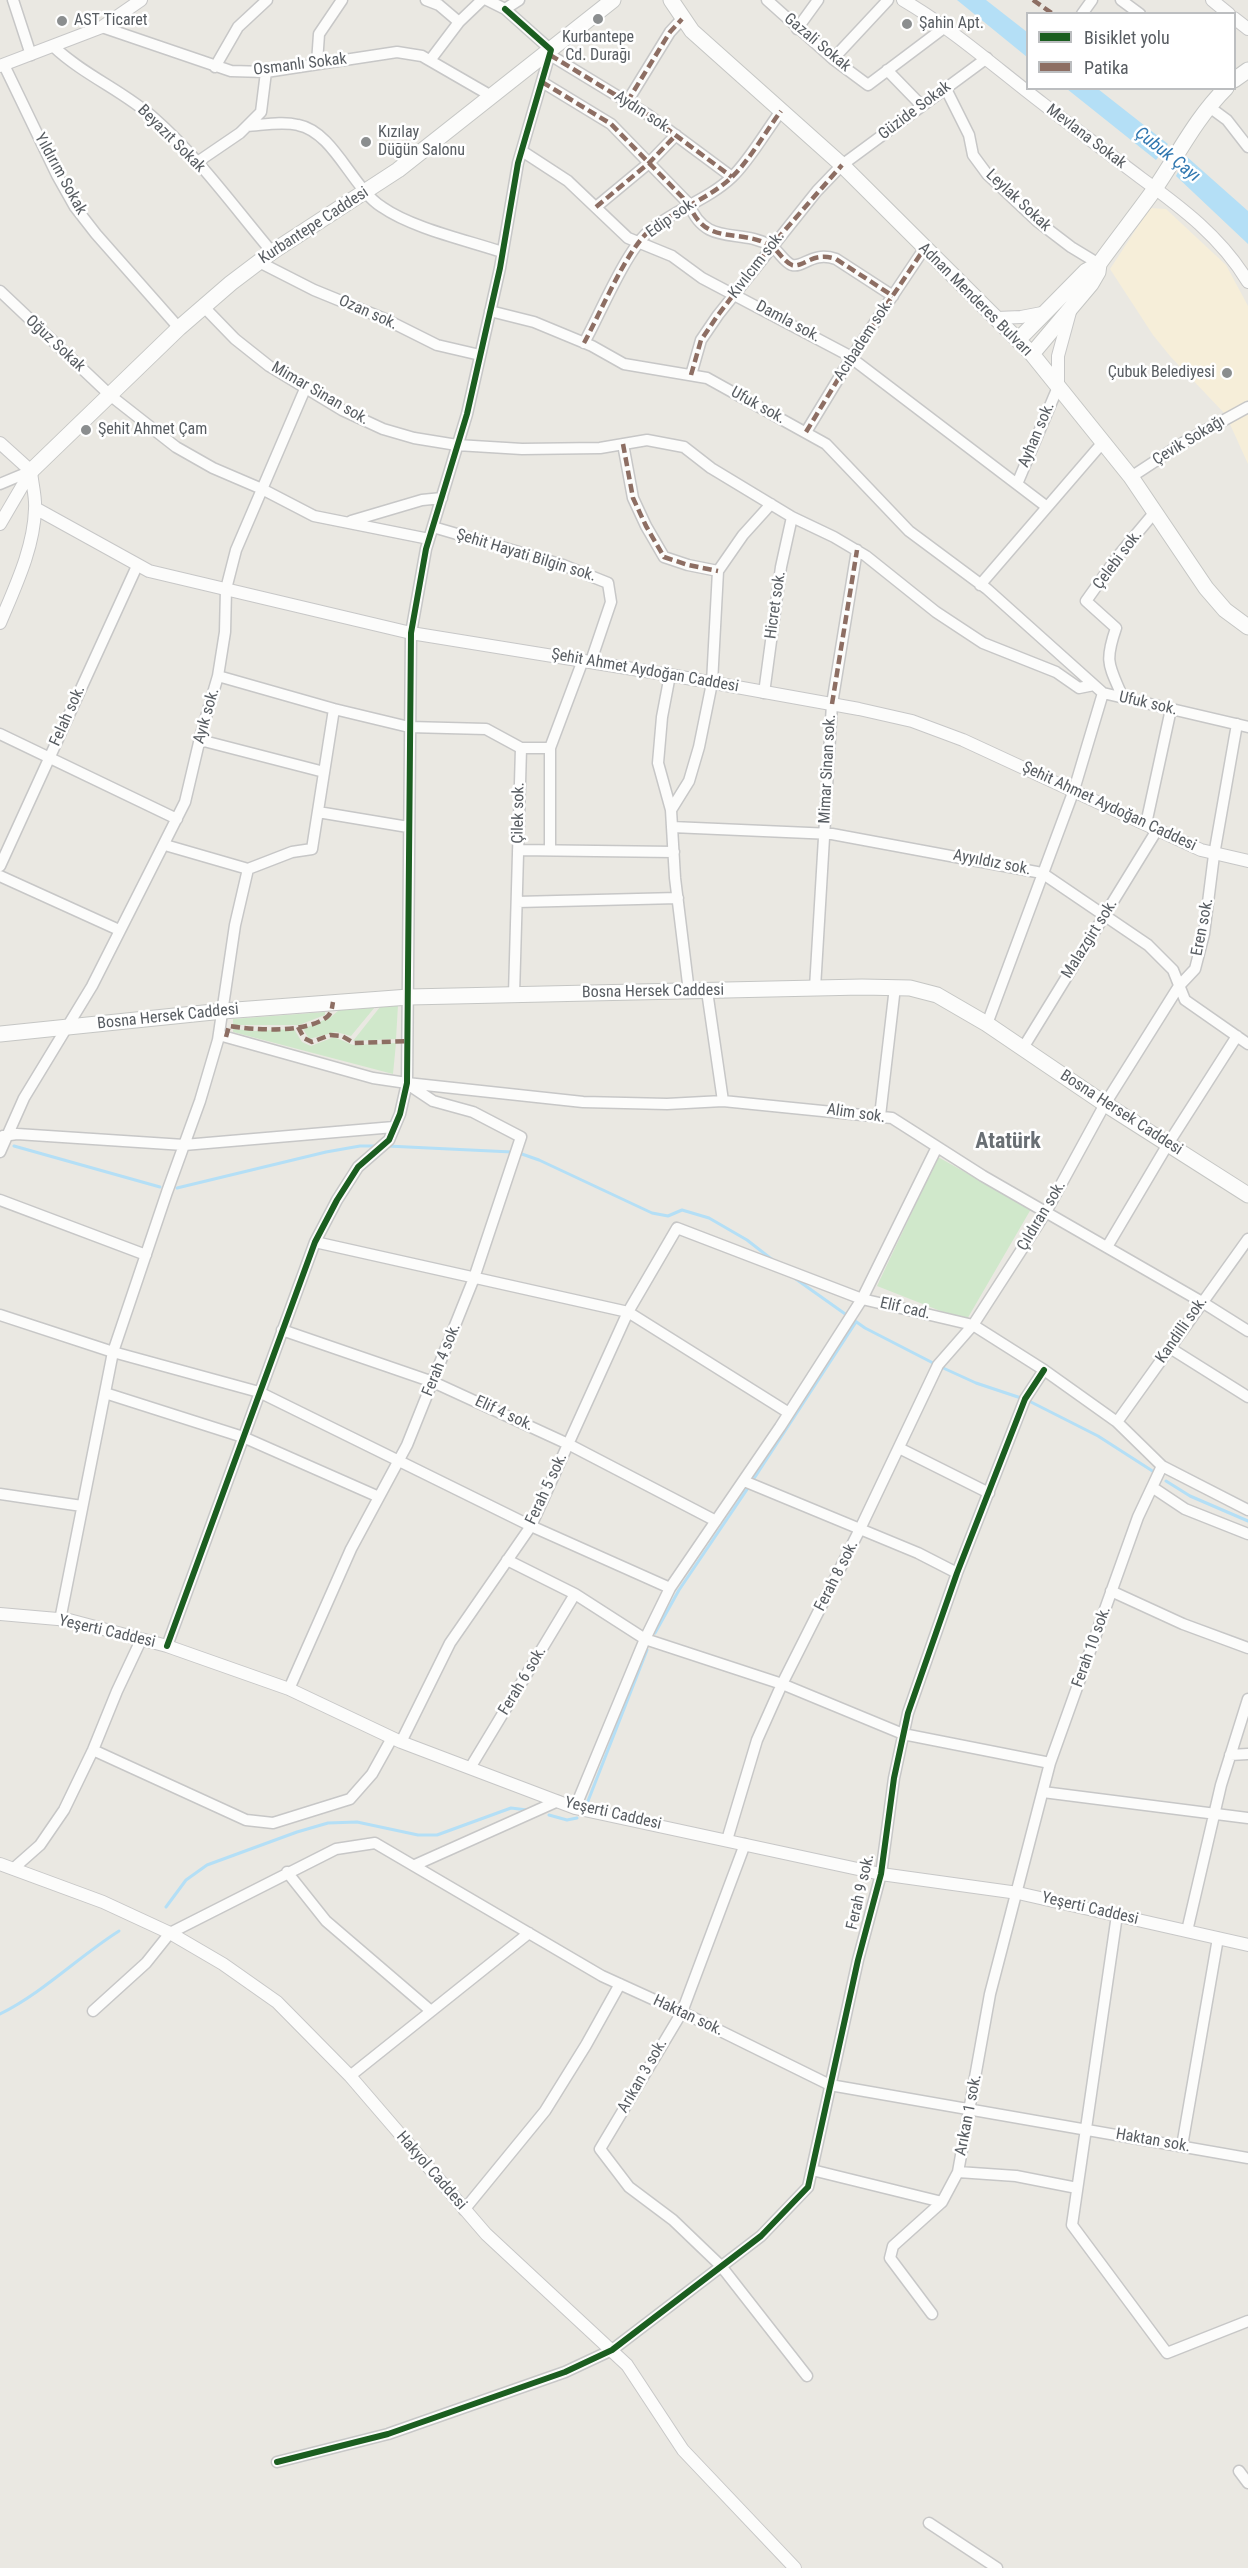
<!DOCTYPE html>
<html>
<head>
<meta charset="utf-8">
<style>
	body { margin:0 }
	#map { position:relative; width:1248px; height:2568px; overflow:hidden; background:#eae8e2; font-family:"Roboto Condensed",sans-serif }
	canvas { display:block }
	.legend { position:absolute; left:1026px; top:12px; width:210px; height:78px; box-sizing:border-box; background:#fff; border:2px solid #bcbec0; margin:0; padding:8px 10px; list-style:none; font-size:18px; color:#585d62 }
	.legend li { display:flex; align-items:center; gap:12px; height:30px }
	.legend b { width:30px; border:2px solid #bcbec0 }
</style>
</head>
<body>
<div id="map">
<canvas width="1248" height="2568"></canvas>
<ul class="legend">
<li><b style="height:8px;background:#1b5e20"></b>Bisiklet yolu</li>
<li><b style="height:8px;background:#8d6e63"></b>Patika</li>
</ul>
</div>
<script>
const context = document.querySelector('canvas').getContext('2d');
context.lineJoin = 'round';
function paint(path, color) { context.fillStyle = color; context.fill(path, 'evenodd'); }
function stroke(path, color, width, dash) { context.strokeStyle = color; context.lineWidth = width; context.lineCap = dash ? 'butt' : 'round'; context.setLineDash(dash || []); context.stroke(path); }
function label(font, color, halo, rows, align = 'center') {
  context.font = font + ' "Roboto Condensed",sans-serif'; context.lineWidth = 5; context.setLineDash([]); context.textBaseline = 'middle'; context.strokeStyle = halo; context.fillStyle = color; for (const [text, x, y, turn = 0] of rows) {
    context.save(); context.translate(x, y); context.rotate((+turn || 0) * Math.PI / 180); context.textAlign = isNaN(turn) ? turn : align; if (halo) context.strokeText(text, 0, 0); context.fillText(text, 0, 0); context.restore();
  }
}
const commercial = new Path2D(`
	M1150,208L1166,209L1226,265L1248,306V400L1225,414L1170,356L1153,335L1110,269Z
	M1248,411V464L1229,422Z`);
const green = new Path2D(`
	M398,1005L396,1039L353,1041L380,1007Z
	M375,1007L351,1036L336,1032L309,1039L303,1029L331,1017L339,1010Z
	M325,1012V1015L299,1025H233V1019Z
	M233,1029L255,1031L294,1029L302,1042L311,1046L334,1037L353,1045L396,1043L393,1074L233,1032Z
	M938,1157L1031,1209L966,1321L877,1286Z`);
const water = new Path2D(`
	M957,0H986L1027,32V57Z
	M1067,89H1098L1168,144L1156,160Z
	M1186,156L1248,211V244L1176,176Z`);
const stream = new Path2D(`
	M14,1146L160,1187
	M387,1146L512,1152
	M519,1153L539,1160L652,1213L668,1216L682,1210L709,1218L747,1240L774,1261
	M177,1188L326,1152L360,1146H378
	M793,1277L865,1328L935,1364
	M941,1367L976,1383L1021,1398
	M1027,1400L1098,1436L1154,1472
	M753,1480L856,1322
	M1166,1481L1190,1496L1248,1521
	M655,1633L679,1590L748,1488
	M588,1801L647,1650
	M549,1815L567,1820L577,1818
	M166,1907L186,1880L207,1865L297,1832L328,1823L357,1822L418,1835H437L511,1808L527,1810
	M0,2014C44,1992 78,1957 119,1931`);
const minor = new Path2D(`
	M13,0L31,55
	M426,0L439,5L459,22
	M487,0L505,9L519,0
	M767,0L833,59L868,85L945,27
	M1121,0L1140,14
	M1082,14L1092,0
	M102,27L231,71L266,72L397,52L422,56L493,97
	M797,29L818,0
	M54,47C85,76 124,91 155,119C199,158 234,207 272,252
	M550,55L647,114L732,177
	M431,59L459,22L482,0
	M833,59L888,0
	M317,63L319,34L342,0
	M4,65L57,175L75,207L96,234L179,328
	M215,67L238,27L267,0
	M887,70L922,106
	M542,82L611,124L689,204C706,248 740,227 771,246C779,251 784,262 792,265C804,268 812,251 836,259L893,296
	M946,89L969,135L973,155L987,174L1037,221L1071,247L1099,264
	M627,102L670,32L682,19
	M1208,106L1227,120L1248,147
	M247,126C263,125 282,121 298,125C334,132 352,188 382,207C412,228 466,240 502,252
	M522,151L568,181L628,238L672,256L702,278L846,354L1047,507
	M196,163L240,133L261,112L266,72
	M596,207L649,163L676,135
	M259,262L314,290L385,319L437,345L480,355
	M0,291L111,396L176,447L213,468L262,489L314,516L429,539
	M203,306L235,339L269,366L342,410L383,429L414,438L457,445L522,449L600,448L647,440L684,447L711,468L792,517L834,537L866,556L936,612L983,643L1056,672L1079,688L1094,685
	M490,311L534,322L592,346L624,364L707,378L826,444L909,531L987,589L1103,693L1248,727
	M584,343C600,314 625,253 648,232C673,210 708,200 732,177C749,161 766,131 781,111
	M691,375L701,340L718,315L817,191L842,165L987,58
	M806,432L851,358L924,249
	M623,444L633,498L646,526L664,557L688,565L718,571
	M1131,477L1186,441L1248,407
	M0,484L31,471
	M1017,484L1058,387
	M351,521L422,500L442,498
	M433,527L563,565L608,583L611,602L591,661
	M980,585L1104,441
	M670,675L662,717L658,763L671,810L675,878L689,992
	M218,676L334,709
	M764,693L781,567L792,517
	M1123,698C1109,665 1104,663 1116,628L1086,601L1118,556L1154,513
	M0,734L177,819
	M200,740L324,772
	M521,748H550V850
	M550,748L583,660
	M671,810L689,781L699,747L712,683L718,571L743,535L771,504
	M318,812L408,827
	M1146,824L1171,709
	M672,827L832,834L1042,873L1148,945L1173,970L1185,1000L1248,1044
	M165,845L248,869
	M518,850L674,852
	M0,866L137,566
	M0,876L119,930
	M517,902L678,898
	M815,988L832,704L857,550
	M707,991L723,1101
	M987,1024L1074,790L1103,693
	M219,1035L373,1078L407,1083L583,1102L667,1104L723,1101L892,1118L983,1176L1202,1302L1248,1331
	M1023,1048L1157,830
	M880,1116L895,987
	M3,1136L17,1134L184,1145L394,1127
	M0,1152L24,1098L92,986L185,802L201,734L218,676L225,632L226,589L236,550L305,389
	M0,1200L146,1255
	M315,1242L628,1312L789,1413
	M1107,1247L1168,1144L1237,1036
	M0,1315L113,1352L259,1392L531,1526L670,1588
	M282,1330L433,1382L568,1444L716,1521
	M1170,1348L1248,1397
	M105,1393L243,1437L379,1497
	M1117,1422L1248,1239
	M899,1448L989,1493
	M744,1481L918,1553L957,1573
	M1152,1487L1185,1509L1248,1534
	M0,1494L82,1506
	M507,1560L575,1594L645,1639L782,1684L903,1734L1050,1763
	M1111,1591L1183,1624L1248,1648
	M60,1620L113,1352L167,1192L200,1101L218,1040L235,925L248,869L292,852L312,849L334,709L409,727L486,729L521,748L514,995
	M167,1646L315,1242L337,1200L358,1167L389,1140L400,1114L407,1083L411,633L426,549L467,414L500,268L518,163L551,50L505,9
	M289,1689L351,1549L407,1445L474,1278L521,1137L473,1112L433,1101L409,1085
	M401,1742L450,1643L531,1526L628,1312L677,1228L862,1299L973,1325L1044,1370L1117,1422L1162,1466L1248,1510
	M93,1750L246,1820L273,1823L350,1799L372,1774L392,1738
	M1230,1755L1248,1754
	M470,1768L575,1594
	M1043,1792L1248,1818
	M575,1808L645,1639L670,1588L780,1427L862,1299L937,1147
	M727,1840L757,1740L782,1684L860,1529L938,1365L973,1325L1046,1212L1105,1104L1179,986L1195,969L1204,934L1214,855L1237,724
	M745,1844L682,2012L600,2149L629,2187L673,2220L721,2266L807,2376
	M415,1865L558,1801
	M14,1868L40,1845L64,1810L93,1750L117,1691L141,1640
	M287,1872L326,1921L431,2011
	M1117,1915L1072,2225L1167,2353L1248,2321
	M1187,1931L1221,1785L1248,1699
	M93,2011L146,1963L170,1933L336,1849L375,1843L602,1976L692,2017L830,2085L1248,2158
	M350,2076L529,1933
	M1182,2146L1218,1938
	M812,2170L942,2202L958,2172L990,1994L1050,1763L1138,1517L1162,1466
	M958,2172L1016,2176L1077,2188
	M464,2210L545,2111L586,2045L620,1984
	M932,2314L890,2258L893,2246L942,2202
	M277,2462L388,2434L565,2372L612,2350L761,2236L808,2187L858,1960L881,1874L894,1778L908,1713L957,1573L1025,1399L1044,1370
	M1239,2471L1248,2483
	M929,2523L997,2568`);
const tertiary = new Path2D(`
	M903,0C954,30 995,67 1042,103C1075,129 1108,153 1141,178C1182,208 1221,237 1248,282
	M1212,0L1229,14
	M1234,18L1248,29
	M0,66L102,27L141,0
	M997,318L1021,317L1047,312
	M1058,387V356L1070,312
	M0,443L31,471
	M35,508L149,571L411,633L670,675L859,709L912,721L963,740L1201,850L1248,861
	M0,524L31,471
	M0,623C15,587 34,548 35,509C36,497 32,484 31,471
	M0,1614L69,1620L167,1646L289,1689L401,1742L575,1808L881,1874L1018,1893L1248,1945
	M0,1864L103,1902L170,1933L223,1964L277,2002L350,2076L486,2234L627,2365L683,2450L795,2568`);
const secondary = new Path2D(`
	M671,0L692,31L842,165L1032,354L1131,477L1206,588L1225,610L1248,627
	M1234,80L1248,70
	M1018,340L1086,271L1099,264C1117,239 1136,215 1154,190C1178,155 1195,119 1226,88
	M1032,354L1091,284L1098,272L1099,264
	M31,471L179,328L231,283L272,252L398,170L613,0
	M0,1034L223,1011L409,997L862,987L910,988L937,995L987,1024L1105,1104L1248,1195`);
const quiet = new Path2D(`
	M1033,0L1053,14
	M550,55L647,114L732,177
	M542,82L611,124L689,204C706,248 740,227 771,246C779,251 784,262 792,265C804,268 812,251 836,259L893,296
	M627,102L670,32L682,19
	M596,207L649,163L676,135
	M584,343C600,314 625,253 648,232C673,210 708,200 732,177C749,161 766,131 781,111
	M691,375L701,340L718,315L771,246L842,165
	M806,432L851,358L924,249
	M623,444L633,498L646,526L664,557L688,565L718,571
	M832,704L857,550
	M298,1027L304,1038L312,1042L330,1035L342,1036L354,1043L409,1041
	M226,1037L229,1026C255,1030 307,1034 328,1016C332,1012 332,1007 333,1002`);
const cycleway = new Path2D(`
	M167,1646L315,1242L337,1200L358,1167L389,1140L400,1114L407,1083L411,633L426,549L467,414L500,268L518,163L551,50L505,9
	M277,2462L388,2434L565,2372L612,2350L761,2236L808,2187L858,1960L881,1874L894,1778L908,1713L957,1573L1025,1399L1044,1370`);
const markers = [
	[598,19,6,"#8b8e8f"],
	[62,21,6,"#8b8e8f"],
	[907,24,6,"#8b8e8f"],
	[366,142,6,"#8b8e8f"],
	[1227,373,6,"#8b8e8f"],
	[86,430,6,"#8b8e8f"]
];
const poiNames = [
	["AST Ticaret",74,21],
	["Şahin Apt.",919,24],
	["Kurbantepe",598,38,"center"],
	["Cd. Durağı",598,56,"center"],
	["Kızılay",378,133],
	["Düğün Salonu",378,151],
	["Çubuk Belediyesi",1215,373,"right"],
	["Şehit Ahmet Çam",98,430]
];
const streetNames = [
	["Gazali Sokak",817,43,40],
	["Osmanlı Sokak",300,65,-7],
	["Güzide Sokak",915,111,-37],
	["Aydın sok.",643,113,33],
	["Mevlana Sokak",1086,137,37],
	["Beyazıt Sokak",171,139,45],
	["Yıldırım Sokak",60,174,61],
	["Leylak Sokak",1018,201,43],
	["Edip sok.",672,218,-35],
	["Kurbantepe Caddesi",314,226,-33],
	["Kıvılcım sok.",757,265,-52],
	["Adnan Menderes Bulvarı",975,300,45],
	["Ozan sok.",368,313,24],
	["Damla sok.",788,322,28],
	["Acıbadem sok.",864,340,-57],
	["Oğuz Sokak",55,344,43],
	["Mimar Sinan sok.",320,394,30],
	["Ufuk sok.",758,406,29],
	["Ayhan sok.",1037,435,-67],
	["Çevik Sokağı",1189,441,-31],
	["Şehit Hayati Bilgin sok.",526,556,17],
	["Çelebi sok.",1118,560,-53],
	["Hicret sok.",776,605,-82],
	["Şehit Ahmet Aydoğan Caddesi",645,671,10],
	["Ufuk sok.",1148,704,13],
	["Felah sok.",68,716,-66],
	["Ayık sok.",207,716,-74],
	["Mimar Sinan sok.",828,769,-87],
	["Şehit Ahmet Aydoğan Caddesi",1109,807,25],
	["Çilek sok.",519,813,-89],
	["Ayyıldız sok.",992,863,11],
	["Eren sok.",1203,927,-79],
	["Malazgirt sok.",1090,939,-58],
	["Bosna Hersek Caddesi",653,992,-1],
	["Bosna Hersek Caddesi",168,1017,-6],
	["Bosna Hersek Caddesi",1121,1113,33],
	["Alim sok.",856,1114,8],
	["Çıldıran sok.",1042,1216,-59],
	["Elif cad.",905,1309,13],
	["Kandilli sok.",1182,1330,-55],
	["Ferah 4 sok.",442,1360,-68],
	["Elif 4 sok.",504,1414,25],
	["Ferah 5 sok.",547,1489,-65],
	["Ferah 8 sok.",837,1576,-63],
	["Yeşerti Caddesi",107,1632,13],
	["Ferah 10 sok.",1092,1647,-70],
	["Ferah 6 sok.",523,1681,-59],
	["Yeşerti Caddesi",613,1814,13],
	["Ferah 9 sok.",861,1892,-77],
	["Yeşerti Caddesi",1090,1909,13],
	["Haktan sok.",688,2016,25],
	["Arıkan 3 sok.",643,2076,-60],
	["Arıkan 1 sok.",969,2115,-79],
	["Haktan sok.",1153,2141,10],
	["Hakyol Caddesi",431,2171,49]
];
const waterNames = [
	["Çubuk Çayı",1167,155,38]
];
const districtNames = [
	["Atatürk",1008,1142]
];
paint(commercial, '#f6eed9');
paint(green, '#d0e8cb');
paint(water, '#b4dff6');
stroke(stream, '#b4dff6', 3);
stroke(minor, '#c7c7c7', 13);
stroke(tertiary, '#c7c7c7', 14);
stroke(secondary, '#c5c6c4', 17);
stroke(minor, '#fcfcfb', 10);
stroke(tertiary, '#fcfcfb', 12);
stroke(secondary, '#fcfcfb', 15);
stroke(quiet, '#8d6e63', 4.5, [9, 4.5]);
stroke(cycleway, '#1b5e20', 6);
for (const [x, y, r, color] of markers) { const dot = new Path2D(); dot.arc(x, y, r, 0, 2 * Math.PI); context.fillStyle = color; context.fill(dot); stroke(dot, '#fff', 2); }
label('16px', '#585d62', '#fff', poiNames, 'left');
label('16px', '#585d62', '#fff', streetNames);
label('italic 18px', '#3077b0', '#fff', waterNames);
label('bold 22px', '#696f74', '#fff', districtNames);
</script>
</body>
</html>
